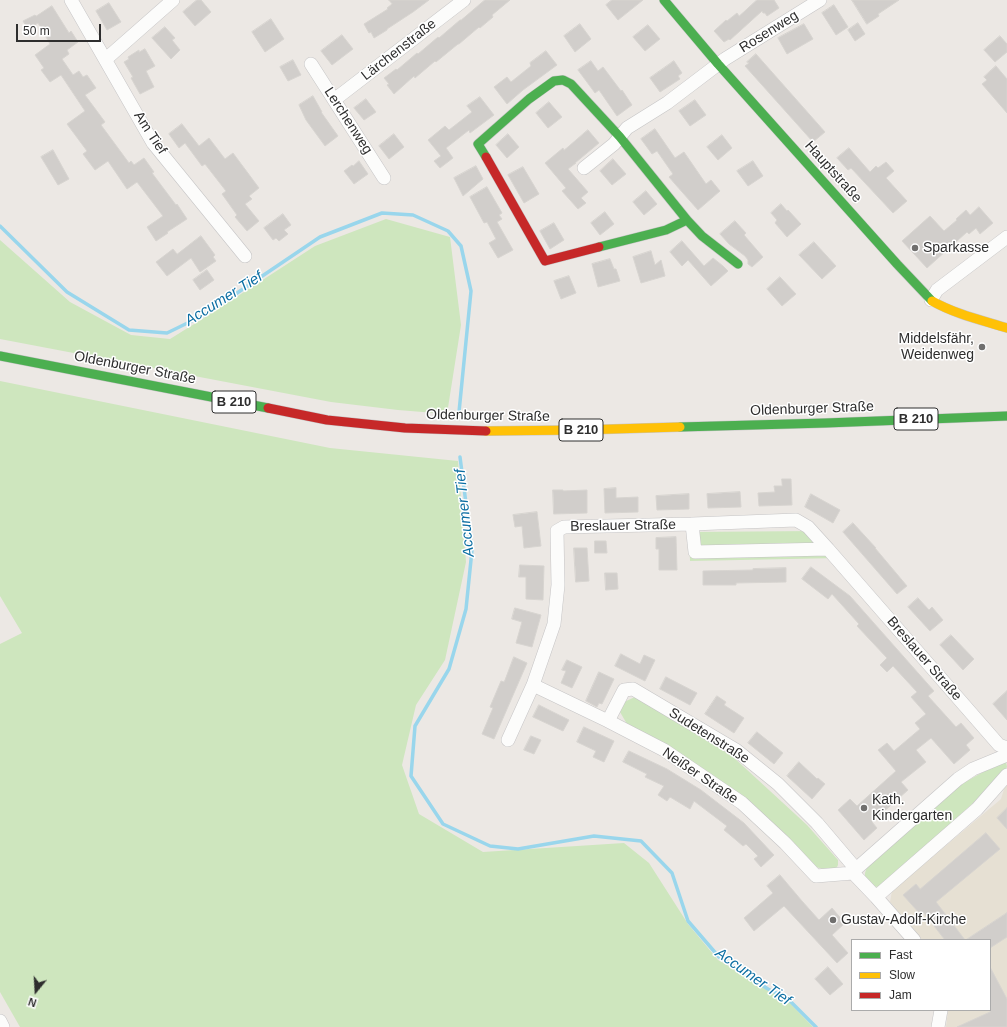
<!DOCTYPE html>
<html>
<head>
<meta charset="utf-8">
<style>
	body { margin:0 }
	#map { position:relative; width:1007px; height:1027px; overflow:hidden; background:#ece8e4; font-family:Arial,sans-serif }
	canvas { display:block }
	.legend { position:absolute; left:851px; top:939px; width:140px; height:72px; box-sizing:border-box; background:#fff; border:1px solid #ababab; margin:0; padding:5px 7px; list-style:none; font-size:12px; color:#2e2e2e }
	.legend li { display:flex; align-items:center; gap:8px; height:20px }
	.legend b { width:20px; border:1px solid #ababab }
	.north { position:absolute; left:16px; top:971px; width:40px; height:40px; -webkit-text-stroke:3px #fff; paint-order:stroke; rotate:198deg; font-size:11px; font-weight:700; line-height:16px; text-align:center; color:#2e2e2e }
	.north::after { content:''; display:block; margin:auto; width:14px; height:18px; background:#2e2e2e; clip-path:polygon(50% 0,100% 100%,50% 72%,0 100%) }
	.scale { position:absolute; left:16px; top:24px; width:85px; height:18px; box-sizing:border-box; border:2px solid #2e2e2e; border-top:0; padding-left:5px; font-size:12px; line-height:14px; white-space:nowrap; color:#2e2e2e; -webkit-text-stroke:3px #fff; paint-order:stroke }
</style>
</head>
<body>
<div id="map">
<canvas width="1007" height="1027"></canvas>
<ul class="legend">
<li><b style="height:5px;background:#4caf50"></b>Fast</li>
<li><b style="height:5px;background:#ffc107"></b>Slow</li>
<li><b style="height:5px;background:#c62828"></b>Jam</li>
</ul>
<div class="north">N</div>
<div class="scale">50 m</div>
</div>
<script>
const context = document.querySelector('canvas').getContext('2d');
context.lineJoin = 'round';
function paint(path, color) { context.fillStyle = color; context.fill(path, 'evenodd'); }
function stroke(path, color, width, dash) { context.strokeStyle = color; context.lineWidth = width; context.lineCap = dash ? 'butt' : 'round'; context.setLineDash(dash || []); context.stroke(path); }
function label(font, color, halo, rows, align = 'center') {
  context.font = font + ' Arial,sans-serif'; context.lineWidth = 3; context.setLineDash([]); context.textBaseline = 'middle'; context.strokeStyle = halo; context.fillStyle = color; for (const [text, x, y, turn = 0] of rows) {
    context.save(); context.translate(x, y); context.rotate((+turn || 0) * Math.PI / 180); context.textAlign = isNaN(turn) ? turn : align; if (halo) context.strokeText(text, 0, 0); context.fillText(text, 0, 0); context.restore();
  }
}
const education = new Path2D(`
	M1007,784V1027H946L948,1010H990V940H922L890,902L892,891L1001,799L1005,786Z`);
const green = new Path2D(`
	M386,219L450,237L461,325L447,414L398,410L331,402L0,339V240L70,302L131,335L170,339L207,316L315,246Z
	M0,381L330,448L458,461L466,562L445,660L416,705L402,765L419,814L483,852L624,843L649,863L688,924L718,960L786,999L813,1027H20L0,992V644L22,633L0,596Z
	M816,531L839,558L690,561L689,532Z
	M635,697L732,756L807,825L838,860V865L836,869L827,870L816,867L795,844L748,801L627,724L620,712L624,702Z
	M1006,762L1007,767L1003,773L984,793L884,885C875,888 872,888 865,880V873L867,867L946,796L965,782L985,771Z`);
const stream = new Path2D(`
	M0,226L67,292L129,330L167,333L206,314L320,237L382,213L413,215L448,231L461,246L471,291L459,412
	M460,457L472,550L466,609L449,669L415,726L411,776L443,824L490,846L518,849L594,836L641,841L672,873L688,921L719,957L768,989L787,998L816,1027`);
const building = new Path2D(`
	M197,0H201L211,12L195,26L183,12Z
	M389,0H429L413,12L387,29V30L374,38L371,32L369,33L364,24L388,9L387,8L392,4Z
	M485,0H510L492,15L493,17L480,28L479,27L459,44H458L436,62L435,61L415,78L414,76L394,94L387,85L389,84L384,78L396,69L397,70L417,53L418,54L438,37L439,38L460,20H461Z
	M612,0H643L618,20L606,5Z
	M757,0H774L779,8L767,16L765,13H763L762,11L730,40L729,39L724,42L714,31L726,20L727,21L737,13L739,16Z
	M852,0H899L878,14L879,16L867,24Z
	M109,3L121,22L107,30L96,11Z
	M834,5L848,27L836,35L822,13Z
	M52,6L69,33L71,31L78,42L67,50L69,54L62,59L73,75L79,71L83,77L87,75L96,88L85,95L105,122L101,125L129,163L131,161L134,165L144,158L154,172L152,173L176,205L177,204L187,219L167,232L168,233L156,241L147,227L163,216L137,182L127,189L108,161L95,170L83,154L87,151L67,124L85,111L61,75L50,82L41,70L44,68L35,55L50,44L38,23L28,29L23,21L35,15L36,16Z
	M271,19L284,39L265,52L252,32Z
	M858,23L865,34L855,41L848,30Z
	M580,24L591,39L575,52L564,36Z
	M804,24L813,39L787,54L778,38Z
	M648,25L660,39L645,51L633,37Z
	M165,27L175,38L172,40L180,50L171,59L152,38Z
	M342,35L353,49L332,65L321,51Z
	M1000,36L1007,44V52L995,62L984,50Z
	M145,49L155,66L146,71L154,87L140,94L131,78L133,77L124,62L129,59L128,57L139,50V52Z
	M546,51L557,65L523,90L507,104L494,87L507,77L511,82L531,66L530,63Z
	M756,54L825,132L813,142L745,66L749,63L747,62Z
	M293,60L301,75L288,81L280,67Z
	M591,61L598,71L603,67L621,91L622,90L632,105L617,116L599,90L595,93L578,70Z
	M674,61L682,73L678,76L680,79L660,92L650,78Z
	M996,66L1007,79V113L982,84L987,80L984,77Z
	M313,96L322,112H321L338,136L325,146L306,120L299,105Z
	M480,97L494,115L470,133L469,130L446,148L453,158L440,168L434,161L441,156L428,140L445,126L449,130L472,112L467,106Z
	M366,99L376,112L364,120L354,108Z
	M695,100L706,115L690,126L679,111Z
	M549,102L562,117L548,128L536,113Z
	M182,124L199,146L209,138L225,159L233,153L259,188L249,196L252,199L245,204L259,221L247,231L235,217L237,215L222,194L226,191L205,164L202,166L185,143L179,148L169,134Z
	M655,129L675,158L684,152L706,184L711,180L720,191L698,210L675,184L669,177L673,174L657,151L652,154L641,139Z
	M588,130L599,143L575,163H576L568,169L588,192L581,198L586,203L578,209L562,191L566,188L545,163L563,148L564,150Z
	M394,134L404,147L389,159L379,146Z
	M508,134L519,147L507,158L496,145Z
	M722,135L732,148L718,160L707,147Z
	M849,148L870,172L876,166L878,168L886,162L894,171L886,178L907,201L893,213L851,168L848,170L837,158Z
	M53,150L69,179L58,185L41,157Z
	M613,159L626,174L612,185L600,171Z
	M359,161L368,174L354,184L344,171L352,165L353,166Z
	M753,161L763,176L748,186L737,171Z
	M476,166L483,179L463,196L454,178Z
	M523,167L539,194L524,203L508,175Z
	M487,187L502,213L499,215L502,219L497,222L513,250L498,258L489,243L496,239L487,222L484,223L470,197Z
	M646,191L657,204L644,215L633,202Z
	M781,204L787,211L788,210L801,224L787,237L775,223L777,220L771,213Z
	M979,207L993,223L980,234L976,228L969,234L967,232L927,268L902,241L930,216L944,231L957,220L956,219L966,210L970,215Z
	M605,212L614,224L600,235L591,223Z
	M283,214L291,225L284,230L288,234L279,241L276,238L273,240L264,228Z
	M735,221L746,233L744,235L763,257L752,267L748,264V260L745,256L729,244L720,234Z
	M554,223L564,240L550,249L540,231Z
	M201,236L215,255L213,257L216,261L200,272L191,258L167,276L156,262L173,249L177,254Z
	M682,241L704,266L713,258L723,266L728,271L711,286L688,260L682,266L670,252Z
	M814,242L836,266L822,279L799,255Z
	M651,251L655,265L661,260L665,276L641,283L633,257Z
	M610,259L614,269H616L620,281L598,287L592,264Z
	M207,270L214,280L200,290L193,280Z
	M569,276L576,293L561,299L554,281Z
	M780,277L796,294L782,306L767,289Z
	M782,479H791L792,505L759,506L758,493L775,492L774,486H782Z
	M616,488V498L638,497V512L605,513L604,489Z
	M553,490H563V491L587,490V513L554,514Z
	M740,492L741,507L708,508L707,494Z
	M689,494V509L657,510L656,496Z
	M811,494L840,510L833,523L805,507Z
	M537,512L541,546L524,548L522,526L515,527L513,515Z
	M853,523L876,548H875L907,586L897,594L843,532Z
	M676,537L677,570H659V549H656V538Z
	M595,541H606L607,553H595Z
	M574,548H587L589,581L576,582Z
	M520,565L544,566L543,600L526,599V577H519Z
	M811,567L850,596L934,691L928,696L956,727L961,723L974,738L966,745L970,750L954,764L931,738L916,750L926,762L901,782L908,790L872,822L877,828L864,840L838,810L850,799L857,806L896,771L878,750L887,743L894,751L920,729L915,723L926,714L911,697L917,692L893,666L887,672L880,665L887,658L857,626L859,624L832,594L828,599L802,579Z
	M786,568V582L736,583V585H703V571L753,570V569Z
	M605,573H617L618,589L606,590Z
	M918,598L929,610L932,607L943,620L930,631L908,607Z
	M515,608L541,615L532,647L516,643L522,622L512,619Z
	M951,635L974,659L963,670L940,645Z
	M621,654L640,664L644,655L655,660L645,681L615,666Z
	M514,657L527,663L494,739L482,734L493,708L490,707L501,681L504,682Z
	M567,660L582,667L572,688L561,683L566,671L562,670Z
	M599,672L614,679L602,704L599,703L597,707L586,701Z
	M666,677L697,693L690,705L660,689Z
	M1007,691V720L993,704Z
	M717,696L726,702L724,705L744,718L734,733L705,714Z
	M539,705L569,720L563,731L533,717Z
	M584,727L614,741L604,762L593,757L596,751L577,742Z
	M757,732L783,753L774,764L748,743Z
	M531,736L541,740L534,754L524,750Z
	M629,751L667,769L701,790L744,823L774,855L761,867L754,859L758,856L746,844L743,846L736,840L724,830L727,826L694,801L690,809L670,797L667,801L658,795L664,786L645,777L647,774L623,762Z
	M799,762L817,779L818,778L825,784L812,799L787,776Z
	M1007,808V829L997,818Z
	M986,833L1000,849L936,902L965,940H945L924,913L921,915L903,895L916,884L920,889Z
	M780,875L802,901L819,920L832,908L845,923L832,935L848,953L837,963L784,906L754,931L744,918L773,893L767,886Z
	M1007,913V937L990,948V940H966Z
	M828,967L843,984L830,995L815,979Z
	M990,967L1007,999V1027H957L990,1012Z`);
const street = new Path2D(`
	M71,0L153,143L245,256
	M106,59L173,0
	M311,64L384,178
	M334,100L464,0
	M584,168L614,144L627,128L667,103L725,59L820,0
	M931,300L937,290L1007,237
	M692,524L695,552L828,549L999,745L1007,748
	M533,685L608,721L664,750L742,803L785,843L816,876L853,873
	M608,721L624,690L633,689L736,750L778,784L817,823L856,869L853,873
	M508,740L533,685L554,624L558,585L557,531L564,527L692,524L796,520L808,527L828,549
	M856,869L958,779L973,769L1007,755
	M853,873L876,897L914,940
	M876,897L977,809L1007,775
	M0,1021L3,1027
	M938,1027L941,1010`);
const fast = new Path2D(`
	M664,0L718,64L897,264L932,301
	M486,157L478,144L529,99L554,81L563,80L571,84L620,137L687,220
	M599,247L666,230L687,220L702,236L738,264
	M0,356L268,408
	M680,427L826,423L1007,416`);
const slow = new Path2D(`
	M932,301C955,314 981,320 1007,328
	M486,431L580,430L680,427`);
const jam = new Path2D(`
	M486,157L545,261L599,247
	M268,408L327,420L405,428L486,431`);
const markers = [
	[915,248,4,"#706f6e"],
	[982,347,4,"#706f6e"],
	[864,808,4,"#706f6e"],
	[833,920,4,"#706f6e"]
];
const shields = [
	[234,402,44],
	[916,419,44],
	[581,430,44]
];
const shieldNames = [
	["B 210",234,402],
	["B 210",916,419],
	["B 210",581,430]
];
const streetNames = [
	["Rosenweg",769,32,-32],
	["Lärchenstraße",399,50,-38],
	["Lerchenweg",348,121,57],
	["Am Tief",150,133,57],
	["Hauptstraße",833,172,48],
	["Oldenburger Straße",135,368,11],
	["Oldenburger Straße",812,409,-2],
	["Oldenburger Straße",488,416,1],
	["Breslauer Straße",623,526,-1],
	["Breslauer Straße",924,659,49],
	["Sudetenstraße",709,736,32],
	["Neißer Straße",700,776,34]
];
const poiNames = [
	["Sparkasse",923,248],
	["Middelsfähr,",974,339,"right"],
	["Weidenweg",974,355,"right"],
	["Kath.",872,800],
	["Kindergarten",872,816],
	["Gustav-Adolf-Kirche",841,920]
];
const waterNames = [
	["Accumer Tief",224,299,-32],
	["Accumer Tief",465,513,-96],
	["Accumer Tief",753,977,35]
];
paint(education, '#e6e0d3');
paint(green, '#cee6be');
stroke(stream, '#99d6ec', 3.5);
paint(building, '#d1cecb');
stroke(building, '#d7d4d0', 1);
stroke(street, '#c5c4c5', 14);
stroke(fast, '#c5c4c5', 10);
stroke(slow, '#c5c4c5', 10);
stroke(jam, '#c5c4c5', 10);
stroke(street, '#fcfcfb', 13);
stroke(fast, '#4caf50', 9);
stroke(slow, '#ffc107', 9);
stroke(jam, '#c62828', 9);
for (const [x, y, r, color] of markers) { const dot = new Path2D(); dot.arc(x, y, r, 0, 2 * Math.PI); context.fillStyle = color; context.fill(dot); stroke(dot, '#fff', 1.5); }
for (const [x, y, w] of shields) { const box = new Path2D(); box.roundRect(x - w / 2, y - 11, w, 22, 3); context.fillStyle = '#fff'; context.fill(box); stroke(box, '#2e2e2e', 1); }
label('bold 13px', '#2e2e2e', null, shieldNames);
label('14px', '#2e2e2e', '#fff', streetNames);
label('14px', '#2e2e2e', '#fff', poiNames, 'left');
label('italic 15px', '#0d6fa3', '#fff', waterNames);
</script>
</body>
</html>
